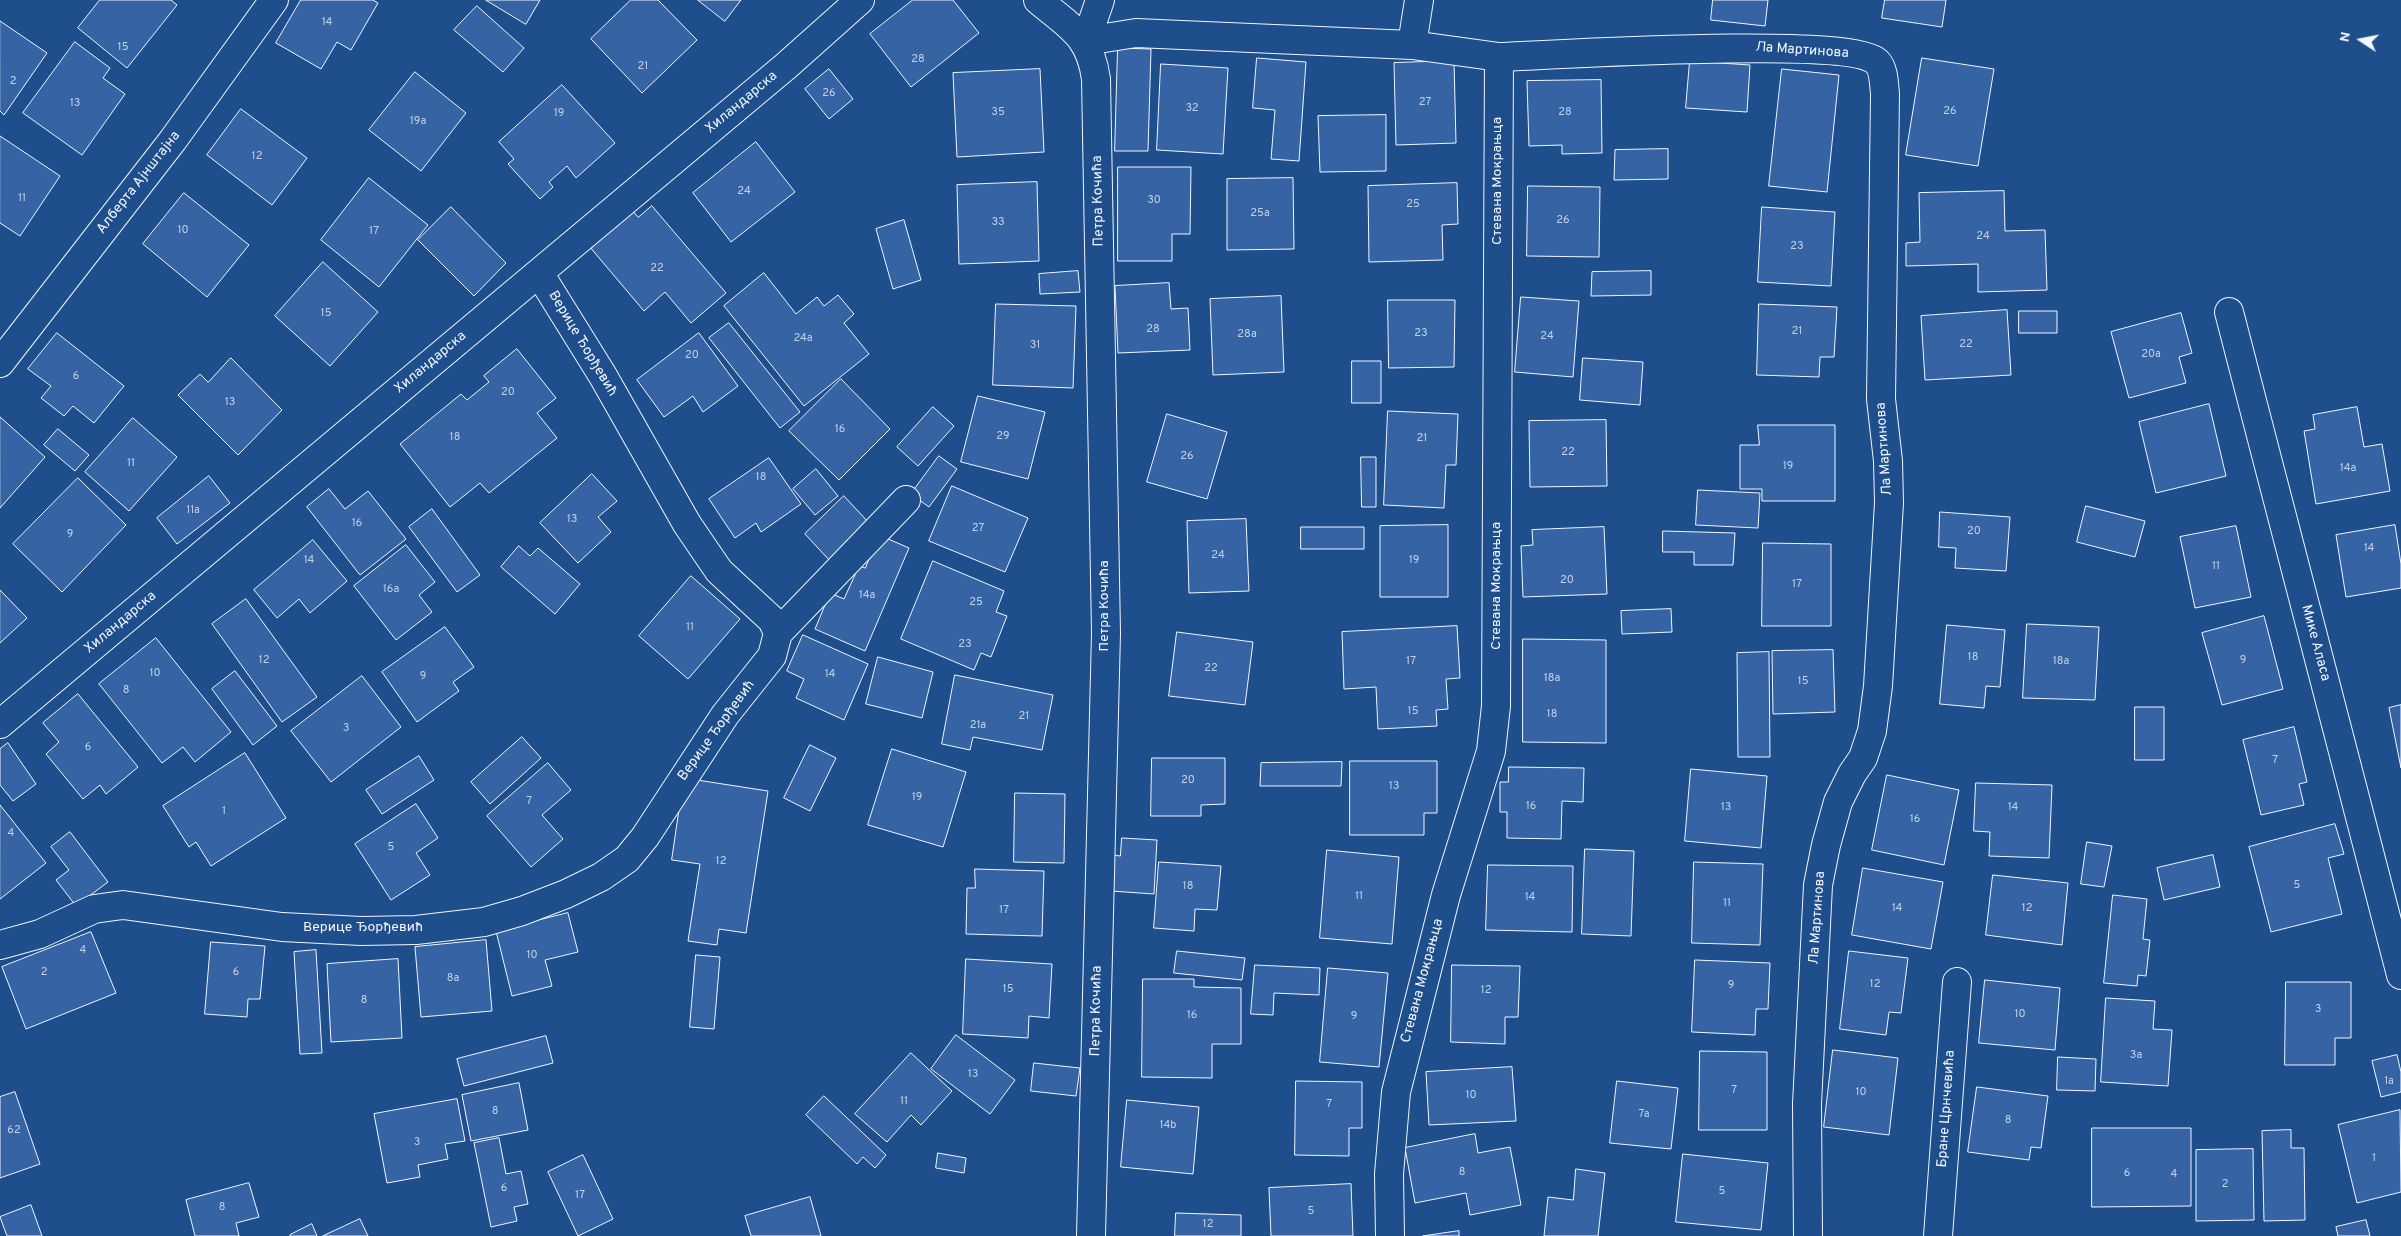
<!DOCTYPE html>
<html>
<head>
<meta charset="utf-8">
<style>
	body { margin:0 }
	#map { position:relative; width:2401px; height:1236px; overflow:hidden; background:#1f4e8c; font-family:Overpass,sans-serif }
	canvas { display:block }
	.north { position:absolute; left:2336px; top:15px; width:50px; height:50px; -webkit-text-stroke:4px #1f4e8c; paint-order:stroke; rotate:281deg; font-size:14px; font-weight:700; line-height:20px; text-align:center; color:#f2f6ff }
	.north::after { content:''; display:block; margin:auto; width:18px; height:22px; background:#f2f6ff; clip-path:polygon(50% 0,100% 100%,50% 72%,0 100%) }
</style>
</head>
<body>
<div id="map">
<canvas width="2401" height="1236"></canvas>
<div class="north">N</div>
</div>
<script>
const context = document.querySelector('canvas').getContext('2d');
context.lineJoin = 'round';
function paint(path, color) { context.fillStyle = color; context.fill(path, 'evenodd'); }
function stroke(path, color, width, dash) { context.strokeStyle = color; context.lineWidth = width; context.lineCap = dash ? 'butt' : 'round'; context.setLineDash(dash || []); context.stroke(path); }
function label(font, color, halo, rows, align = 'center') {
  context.font = font + ' Overpass,sans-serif'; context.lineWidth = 4; context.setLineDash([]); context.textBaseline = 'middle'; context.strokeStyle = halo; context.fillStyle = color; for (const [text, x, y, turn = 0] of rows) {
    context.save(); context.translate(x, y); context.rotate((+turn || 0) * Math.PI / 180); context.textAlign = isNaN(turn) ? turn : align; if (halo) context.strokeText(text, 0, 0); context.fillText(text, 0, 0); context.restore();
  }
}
const building = new Path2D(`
	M100,0H171L177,5L127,68L78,28Z
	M301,0H373L378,3L351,50L337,42L321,69L276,43Z
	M486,0H540L526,24Z
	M631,0H658L697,40L642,93L591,39Z
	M698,0H741L725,21Z
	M913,0H953L979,33L911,87L870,34Z
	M1713,0H1768L1765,26L1711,20Z
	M1885,0H1946L1942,27L1882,18Z
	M477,6L524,48L503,72L454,30Z
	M0,21L47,53L4,115L0,111Z
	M75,42L110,68L103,78L125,94L82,155L23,113Z
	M1118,48L1151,49L1148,151H1115Z
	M1257,58L1306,62L1299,161L1271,159L1275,110L1253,108Z
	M1922,58L1994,69L1978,166L1906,155Z
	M1454,61L1456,143L1396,145L1394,63Z
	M1690,61L1750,65L1747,112L1686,108Z
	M1161,64L1228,68L1223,154L1157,150Z
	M829,69L853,99L829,119L805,89Z
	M1040,69L1044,152L957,157L953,73Z
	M1782,69L1839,75L1827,192L1769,186Z
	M415,72L466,113L421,171L369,130Z
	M1601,80L1602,153L1562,154V145L1529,146L1527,81Z
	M562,85L615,143L576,178L567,166L549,182L553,187L540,199L508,164L514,159L499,142Z
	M241,109L307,158L272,205L207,155Z
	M1386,115V171L1320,172L1318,116Z
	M0,136L60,176L20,236L0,223Z
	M756,142L795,192L731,242L693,193Z
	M1668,149V179L1614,180L1615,150Z
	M1118,167H1191L1190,234H1172V261H1118Z
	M369,178L428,225L379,287L321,240Z
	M1293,178L1294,249L1227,250V179Z
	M1037,182L1039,261L959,264L957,185Z
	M1457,183L1458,224L1442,225L1443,260L1369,262L1368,186Z
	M1528,186L1600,187L1599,257L1527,256Z
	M2004,191L2005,231L2045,230L2047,290L1978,292V264L1906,266V243L1920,242L1919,193Z
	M184,193L249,245L207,297L143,244Z
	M652,206L726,293L691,323L665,292L644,311L589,246L632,210L638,217Z
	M451,207L506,263L474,296L418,240Z
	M1762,207L1835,212L1831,286L1758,282Z
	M904,220L921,280L893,289L876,229Z
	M323,262L378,312L330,366L275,316Z
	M1078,271L1080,292L1040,294L1039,274Z
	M1651,271V295L1591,296L1592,272Z
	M764,273L796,314L817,297L824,306L838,295L854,314L844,323L869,354L804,406L724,306Z
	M1169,283L1171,309L1188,308L1190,350L1118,353L1115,286Z
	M1281,296L1284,372L1213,375L1210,299Z
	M1521,297L1579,301L1573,377L1515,372Z
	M1388,300H1455L1454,367L1389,368Z
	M996,304L1076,306L1073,388L993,385Z
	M1759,304L1837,307L1834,357H1820L1819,377L1757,375Z
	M2007,310L2011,375L1925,380L1921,316Z
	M2019,311H2057V333H2019Z
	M2181,313L2192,353L2179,357L2186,383L2129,398L2111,332Z
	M729,323L800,412L780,428L709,338Z
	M57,333L124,386L94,423L73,406L64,416L41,398L51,386L28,369Z
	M699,333L738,386L703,412L693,396L664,417L637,380Z
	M517,349L556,398L537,413L557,438L489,493L480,483L450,507L400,444L461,394L467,400L489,382L484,376Z
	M231,358L282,410L238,455L178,395L200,374L208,382Z
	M1583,358L1643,362L1640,405L1580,400Z
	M1352,361H1381V403H1352Z
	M841,379L890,429L839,480L789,431Z
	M978,396L1045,412L1028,479L961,462Z
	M2209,404L2226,476L2156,493L2139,422Z
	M933,407L954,426L918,466L897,447Z
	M2357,407L2364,447L2382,444L2390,491L2316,504L2304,431L2315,429L2313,415Z
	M1388,411L1458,414L1456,465H1446L1444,508L1384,505Z
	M1167,414L1227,432L1207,499L1147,482Z
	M0,417L45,457L0,508Z
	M133,418L177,457L129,511L85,472Z
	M1606,420L1607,486L1530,487L1529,421Z
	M1758,425H1835V501H1762V489H1740V445H1759Z
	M58,429L89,455L75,471L44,445Z
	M939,456L957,469L929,507L911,494Z
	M1361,457H1376V507H1362Z
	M769,458L801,504L761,532L756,523L735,538L709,499Z
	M816,469L838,496L815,515L793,489Z
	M592,474L617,501L598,517L611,532L578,563L540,523Z
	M209,476L230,503L177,544L157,518Z
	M78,478L126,525L62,592L13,544Z
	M952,486L1028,518L1005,572L929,541Z
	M329,489L345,509L368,491L406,539L360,575L307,507Z
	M1698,490L1760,493L1758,528L1696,525Z
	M844,496L870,524L831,562L805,534Z
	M2086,506L2145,521L2135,557L2077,542Z
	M432,509L480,575L457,592L409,527Z
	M1940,512L2010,517L2006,571L1955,568L1956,548L1939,547Z
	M1246,519L1249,591L1189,593L1187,521Z
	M1448,525V597H1380V526Z
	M2395,525L2401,564V588L2346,597L2336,535Z
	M2236,526L2251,597L2195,608L2180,537Z
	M1301,527H1364V549H1301Z
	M1604,527L1607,594L1523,597L1521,546L1533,545L1532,530Z
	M1663,531L1735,533L1733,565H1694V552H1663Z
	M879,535L909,548L865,651L815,629L830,593L844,599L859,566L865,568Z
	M313,540L347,581L310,613L299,599L277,618L254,590Z
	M1763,543L1831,544V626H1762Z
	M406,545L435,582L419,595L432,612L396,640L354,586Z
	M519,546L530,556L538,548L580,584L555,614L501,567Z
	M933,561L1004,591L996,612L1007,616L991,657L981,653L974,670L901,639Z
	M691,576L740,619L688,679L639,636Z
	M0,590L27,618L0,643Z
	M246,599L317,697L282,722L212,624Z
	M1671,609L1672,632L1622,634L1621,611Z
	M2264,616L2283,689L2222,705L2202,633Z
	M2027,624L2099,627L2095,700L2023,698Z
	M1947,625L2005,630L2000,687L1986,686L1984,708L1940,704Z
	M1457,626L1460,678L1446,679L1448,709L1436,710L1437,726L1378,729L1376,687L1344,689L1342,632Z
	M445,627L474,667L453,682L459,691L417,722L382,672Z
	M1177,632L1253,642L1245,705L1169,696Z
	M803,635L868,664L844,720L796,698L804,679L787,671Z
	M156,638L231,732L195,762L183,747L162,763L99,684Z
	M1523,639L1606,640V743L1523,742Z
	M1833,650L1835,712L1773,714L1772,651Z
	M1769,652L1770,757H1738L1737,653Z
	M878,657L933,672L922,718L866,704Z
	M235,671L277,726L253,745L212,689Z
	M955,675L1053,695L1042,750L973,737L970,750L942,744Z
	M362,676L401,727L331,782L291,731Z
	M78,694L138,767L106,794L100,785L83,799L46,754L59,742L43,723Z
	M2401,705V768L2389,708Z
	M2135,707H2164V760H2135Z
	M2294,727L2307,782L2299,784L2304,805L2261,815L2243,740Z
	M522,737L541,758L490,804L471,782Z
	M8,743L36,784L13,801L0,785V749Z
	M810,745L836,758L810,811L784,798Z
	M892,749L966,772L943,847L868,825Z
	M245,753L286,818L211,866L196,842L189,847L163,806Z
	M419,756L434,780L382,814L366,790Z
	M1152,758H1225V804L1201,805V816H1151Z
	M1350,761H1437V813H1424V835H1350Z
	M1342,762L1341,786H1260L1261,763Z
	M548,763L571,790L542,815L563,839L531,867L487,816Z
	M1509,767L1584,768L1583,802L1562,801L1561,839L1507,838V812H1500V782H1508Z
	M1691,769L1767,776L1761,848L1685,841Z
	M1887,775L1959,790L1944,865L1872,850Z
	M684,778L768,791L746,933L719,929L717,945L688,941L700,864L672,860Z
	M1976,783L2052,785L2049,858L1989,856L1990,832L1974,831Z
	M1015,793L1065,794L1064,863L1014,862Z
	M416,804L438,838L416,853L430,875L391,900L355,844Z
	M0,805L46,863L0,899Z
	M2335,824L2344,854L2328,858L2342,914L2271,932L2249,847Z
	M70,832L108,882L76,906L56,880L69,870L51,847Z
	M1122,838L1157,840L1154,894L1111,891L1114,855L1120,856Z
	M2087,842L2112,846L2104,887L2081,884Z
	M1585,849L1634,851L1631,936L1582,934Z
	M1327,850L1399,857L1392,944L1320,938Z
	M2213,855L2220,887L2164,900L2157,868Z
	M1159,862L1221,866L1217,910L1195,909L1194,931L1154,928Z
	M1694,862L1763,864L1760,945L1692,943Z
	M1488,865L1573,866L1572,932L1486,930Z
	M1863,868L1943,882L1931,949L1852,935Z
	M975,869L1044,871L1042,936L966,934L967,888H975Z
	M1993,875L2068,883L2062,945L1986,935Z
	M2113,895L2147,899L2143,939L2150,940L2146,976L2138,975L2137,986L2104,983Z
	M568,913L578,952L545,960L552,986L512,996L496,931Z
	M91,932L116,993L26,1029L2,967Z
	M486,940L492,1011L421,1017L415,947Z
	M211,942L265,946L260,999H248L247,1017L205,1014Z
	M316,950L322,1053L300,1054L294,952Z
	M1177,951L1245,958L1242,980L1174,973Z
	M1849,951L1908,958L1901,1013L1889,1012L1886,1035L1840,1029Z
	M696,955L720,957L714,1029L690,1027Z
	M398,959L402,1038L331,1042L327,964Z
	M966,959L1052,964L1049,1018L1029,1016L1028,1038L963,1034Z
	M1695,960L1770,963L1768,1009H1756L1755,1035L1692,1032Z
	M1255,965L1320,968L1319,995L1274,993L1273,1015L1251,1014Z
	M1452,965L1520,966L1518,1017H1505V1044L1451,1042Z
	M1328,968L1388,973L1379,1067L1320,1062Z
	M1143,979H1194V987L1241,988V1044H1212V1078L1142,1077Z
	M1985,980L2060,988L2055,1050L1979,1043Z
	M2286,982H2351V1038H2335V1065H2285Z
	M2106,998L2155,1001L2153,1029L2172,1030L2168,1086L2101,1082Z
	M956,1035L1015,1080L990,1114L931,1069Z
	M546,1036L553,1063L464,1086L457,1059Z
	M1833,1050L1898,1058L1889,1135L1824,1127Z
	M1700,1051L1767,1052V1130H1699Z
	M911,1053L952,1091L921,1125L911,1115L887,1142L855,1114Z
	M2397,1055L2401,1072V1092L2381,1097L2372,1061Z
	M2058,1057L2096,1059L2095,1091L2057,1090Z
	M1034,1063L1080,1068L1076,1096L1031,1091Z
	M1512,1067L1516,1121L1429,1125L1426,1072Z
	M1296,1081L1362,1082V1128H1349V1156L1295,1155Z
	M1617,1081L1678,1088L1671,1149L1610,1143Z
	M519,1083L528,1130L471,1141L462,1095Z
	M1977,1087L2048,1096L2041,1148L2031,1147L2029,1160L1968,1152Z
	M15,1092L40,1164L0,1178V1097Z
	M824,1096L886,1155L875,1168L863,1157L857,1164L806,1115Z
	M457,1099L465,1141L445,1144L448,1159L418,1165L420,1177L387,1183L374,1114Z
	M1127,1100L1199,1107L1193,1174L1121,1167Z
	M2400,1110L2401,1192L2357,1203L2338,1125Z
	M2092,1128H2191V1206L2092,1207Z
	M2291,1130V1148H2304L2305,1220L2264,1221L2262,1131Z
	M1475,1134L1478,1153L1510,1147L1521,1205L1470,1215L1466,1193L1415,1203L1405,1148Z
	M499,1138L506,1174L521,1171L528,1204L514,1207L517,1221L491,1227L474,1143Z
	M2253,1149L2254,1220L2196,1221V1150Z
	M938,1153L966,1158L964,1173L936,1168Z
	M1683,1154L1768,1163L1761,1230L1676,1222Z
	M583,1155L613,1219L578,1236L548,1172Z
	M1576,1169L1605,1173L1598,1236H1544L1548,1197L1573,1200Z
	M249,1183L259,1217L236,1223L239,1236H195L186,1200Z
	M1351,1184L1353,1236H1271L1269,1188Z
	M810,1197L821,1236H751L745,1216Z
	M31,1205L42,1236H7L0,1217Z
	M1176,1213L1241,1215V1236H1175Z
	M360,1219L368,1236H323Z
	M2366,1220L2370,1236H2338L2336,1227Z
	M312,1224L317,1236H290V1235Z
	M1459,1231V1236H1423Z`);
const minor = new Path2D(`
	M1038,0C1070,27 1090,35 1096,79L1106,633L1091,1236
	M1100,0L1086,41L1136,33L1412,45
	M1499,57C1553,55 1849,36 1877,62C1884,69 1884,84 1885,94L1881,399L1888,461L1889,503L1878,686L1872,731L1863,758L1852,774L1838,802L1826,845L1818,885L1807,1104L1808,1236
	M2229,312L2401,975
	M0,363L173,140L274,0
	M778,633L906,500
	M0,724L786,66L860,0
	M0,945L40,934L94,909L123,905L282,927L361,931L416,930L484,922L522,911L566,894L601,877L627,859L645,837L725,715L772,656L778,633L772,620L719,571L687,524L603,376L539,273
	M1390,1236L1389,1174L1396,1092L1446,895L1491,751L1496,706L1499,57L1412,45L1419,0
	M1938,1236L1957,982`);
const numberNames = [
	["14",327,23],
	["15",123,48],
	["28",918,60],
	["21",643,67],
	["2",13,82],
	["26",829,94],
	["27",1425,103],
	["13",75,104],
	["32",1192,109],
	["26",1950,112],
	["35",998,113],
	["28",1565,113],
	["19",559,114],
	["19a",418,122],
	["12",257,157],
	["24",744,192],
	["11",22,199],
	["30",1154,201],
	["25",1413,205],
	["25a",1260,214],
	["26",1563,221],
	["33",998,223],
	["10",183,231],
	["17",374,232],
	["24",1983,237],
	["23",1797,247],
	["22",657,269],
	["15",326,314],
	["28",1153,330],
	["21",1797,332],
	["23",1421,334],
	["28a",1247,335],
	["24",1547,337],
	["24a",803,339],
	["22",1966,345],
	["31",1035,346],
	["20a",2151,355],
	["20",692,356],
	["6",76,377],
	["20",508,393],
	["13",230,403],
	["16",840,430],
	["29",1003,437],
	["18",455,438],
	["21",1422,439],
	["22",1568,453],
	["26",1187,457],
	["11",131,464],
	["19",1788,467],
	["14a",2348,469],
	["18",761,478],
	["11a",193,511],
	["13",572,520],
	["16",357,524],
	["27",978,529],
	["20",1974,532],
	["9",70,535],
	["14",2369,549],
	["24",1218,556],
	["14",309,561],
	["19",1414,561],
	["11",2216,567],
	["20",1567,581],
	["17",1797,585],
	["16a",391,590],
	["14a",867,596],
	["25",976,603],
	["11",690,628],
	["23",965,645],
	["18",1973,658],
	["12",264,661],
	["9",2243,661],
	["17",1411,662],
	["18a",2061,662],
	["22",1211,669],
	["10",155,674],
	["14",830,675],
	["9",423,677],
	["18a",1552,679],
	["15",1803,682],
	["8",126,691],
	["15",1413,712],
	["18",1552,715],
	["21",1024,717],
	["21a",978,726],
	["3",346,729],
	["6",88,748],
	["7",2275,761],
	["20",1188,781],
	["13",1394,787],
	["19",917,798],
	["7",529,802],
	["16",1531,807],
	["13",1726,808],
	["14",2013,808],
	["1",224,812],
	["16",1915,820],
	["4",11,834],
	["5",391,848],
	["12",721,862],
	["5",2297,886],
	["18",1188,887],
	["11",1359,897],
	["14",1530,898],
	["11",1727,904],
	["14",1897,909],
	["12",2027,909],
	["17",1004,911],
	["4",83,951],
	["10",532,956],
	["2",44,973],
	["6",236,973],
	["8a",453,979],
	["12",1875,985],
	["9",1731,986],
	["15",1008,990],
	["12",1486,991],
	["8",364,1001],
	["3",2318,1010],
	["10",2020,1015],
	["16",1192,1016],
	["9",1354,1017],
	["3a",2136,1056],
	["13",973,1075],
	["1a",2389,1082],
	["7",1734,1091],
	["10",1861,1093],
	["10",1471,1096],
	["11",904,1102],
	["7",1329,1105],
	["8",495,1112],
	["7a",1644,1115],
	["8",2008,1121],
	["14b",1168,1126],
	["62",14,1131],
	["3",417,1143],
	["1",2374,1159],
	["8",1462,1173],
	["6",2127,1174],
	["4",2174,1175],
	["2",2225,1185],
	["6",504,1189],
	["5",1722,1192],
	["17",580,1196],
	["8",222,1208],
	["5",1311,1212],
	["12",1208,1225]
];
const streetNames = [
	["Ла Мартинова",1802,51,4],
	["Хиландарска",742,103,-40],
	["Стевана Мокрањца",1498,181,-90],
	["Алберта Ајнштајна",139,183,-52],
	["Петра Кочића",1099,201,-91],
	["Верице Ђорђевић",582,344,59],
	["Хиландарска",431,363,-40],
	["Ла Мартинова",1885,449,-94],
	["Стевана Мокрањца",1497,586,-90],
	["Петра Кочића",1105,606,-90],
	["Хиландарска",121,623,-40],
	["Мике Аласа",2315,643,75],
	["Верице Ђорђевић",717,731,-54],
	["Ла Мартинова",1818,918,-86],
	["Верице Ђорђевић",363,928],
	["Стевана Мокрањца",1423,981,-75],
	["Петра Кочића",1097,1011,-89],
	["Бране Црнчевића",1947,1109,-86]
];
paint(building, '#3563a3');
stroke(building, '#f2f6ff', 1);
stroke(minor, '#f2f6ff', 30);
stroke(minor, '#1f4e8c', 28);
label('11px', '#c3d1e8', null, numberNames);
label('14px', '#f2f6ff', '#1f4e8c', streetNames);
</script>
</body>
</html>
